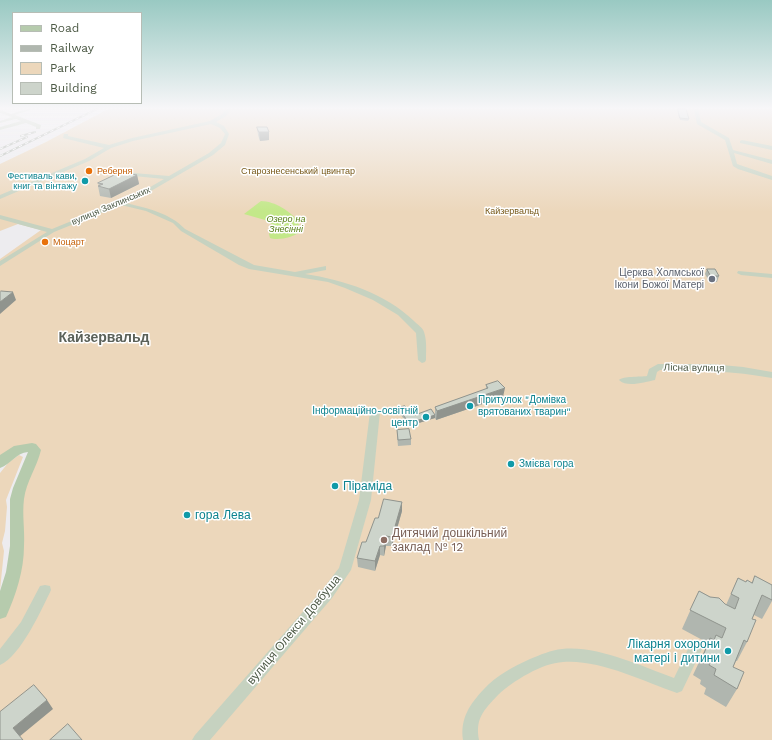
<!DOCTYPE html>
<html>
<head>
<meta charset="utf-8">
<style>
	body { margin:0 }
	#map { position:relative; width:772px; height:740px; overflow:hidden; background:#edecef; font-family:"Work Sans",sans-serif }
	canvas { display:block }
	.legend { position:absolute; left:12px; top:12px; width:130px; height:92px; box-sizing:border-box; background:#fff; border:1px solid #b7bdb5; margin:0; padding:5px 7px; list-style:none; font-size:12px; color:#4c5945 }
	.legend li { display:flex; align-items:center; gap:8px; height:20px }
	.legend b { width:20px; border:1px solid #b7bdb5 }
</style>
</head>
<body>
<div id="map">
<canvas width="772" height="740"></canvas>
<ul class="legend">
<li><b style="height:5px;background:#b6cbad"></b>Road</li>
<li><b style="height:5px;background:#b0b7af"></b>Railway</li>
<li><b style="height:11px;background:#ecd7bb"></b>Park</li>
<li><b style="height:11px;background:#cdd4cb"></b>Building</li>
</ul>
</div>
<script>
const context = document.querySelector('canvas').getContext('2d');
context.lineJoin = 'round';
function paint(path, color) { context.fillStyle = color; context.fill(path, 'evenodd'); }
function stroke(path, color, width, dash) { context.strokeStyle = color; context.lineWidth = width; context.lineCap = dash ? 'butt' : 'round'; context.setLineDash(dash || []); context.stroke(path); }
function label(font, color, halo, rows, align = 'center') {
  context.font = font + ' "Work Sans",sans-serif'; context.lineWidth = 3; context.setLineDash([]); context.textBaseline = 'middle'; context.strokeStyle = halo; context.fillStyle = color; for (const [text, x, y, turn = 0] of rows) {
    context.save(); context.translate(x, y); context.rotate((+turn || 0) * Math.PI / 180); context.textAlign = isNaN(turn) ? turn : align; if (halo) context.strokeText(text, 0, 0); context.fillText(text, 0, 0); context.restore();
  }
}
const green = new Path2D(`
	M108,109H772V740H0V618L21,496L37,447L0,460V259L41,230L18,224L0,231V164L46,142Z
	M19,455L23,457L6,500L7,507L5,531L2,543L4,551L0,590V473L8,463Z`);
const water = new Path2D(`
	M261,201C275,201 291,212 299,222L298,229L301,231C295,237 278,241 270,238L269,234L273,225L265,220L244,214Z`);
const minor = new Path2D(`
	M27,109H33L15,115L41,125L40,129H36V127L26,123L0,130V127L21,121L16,119L0,123V121L12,117L0,113V110L11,114Z
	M227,109H231L226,116L216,122L224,126L229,134L225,145L213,155L144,195L126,203C147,208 170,213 185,229L254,265L295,272L326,266V270L305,274C344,280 385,293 414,321C417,324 423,328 424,332C427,340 426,352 426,360L425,362L422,363L418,360L416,333L398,315L373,300L345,288L328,282L249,269L239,265L181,231L173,223L146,211L121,205L54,232L0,266V261L47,232L0,219V215L52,229L140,193L164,179L124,175L122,174V172L169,176L209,153L221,143L225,134L220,128L211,124L133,141L111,148L89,161L0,199V195L85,159L104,148L63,138L64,134H68V136L109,145L132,138L210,121L222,114Z
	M694,109H698L701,122L729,138L733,150L772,160V164L734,153L737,164L772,176V180L738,169L733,166L725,140L697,124Z
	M742,140L772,146V150L740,143V141Z
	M738,271L772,274V278L741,275L737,273Z
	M658,364H711L743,367L772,372V378C733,371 700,370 660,370L657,372L655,380C645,382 627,388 619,380C623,376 640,377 647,376L649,369Z
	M375,409L380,412L371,500L351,570L332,598L210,740H192L195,735L322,590L339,568L359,500L370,412Z
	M45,585L50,586L51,590C42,609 20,657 0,665V649L21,622L40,586Z
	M696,641L701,643L703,647L682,691L677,693C643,681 599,659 563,662C542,663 513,681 498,695C484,710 475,718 479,740H463C460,718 470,704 484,689C497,675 513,667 530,659C540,655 551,650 562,649C597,645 641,666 674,678L691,643Z`);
const major = new Path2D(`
	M32,443L36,444L41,450C37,467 26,482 24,499C22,515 25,530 24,546C24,570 16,595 6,617L0,619V591L6,572L10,546V499L13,488L28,452C16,453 11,464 0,468V455L14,446Z`);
const rail = new Path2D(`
	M21,136L35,132
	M0,149L27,137
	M0,156L97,109`);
const wall = new Path2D(`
	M677,109H686L689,119L688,121L680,120Z
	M257,127L269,140L260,141L258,135Z
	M137,175L139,184L111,198L100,196L98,186H99L98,183Z
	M707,269L719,276L717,282L709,281L705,274Z
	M486,385L503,397L436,420L435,418L409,426L398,411V408L410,411L415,415L435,414V407L486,389Z
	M397,430L411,439V445L398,446L397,436Z
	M402,511L392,546H386L384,556L380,555L375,571L358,567L357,558L366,542L378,518Z
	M755,576L772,585V601L762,619L754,615L752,619L747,642L737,661H736L733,667L737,689L726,707L704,694L706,688L700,684L701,680L693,675L708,643L682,629L699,591L726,605L738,578L745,582H752Z`);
const shadedWall = new Path2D(`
	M259,132H269V140L260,141Z
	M137,175L139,184L111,198L109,189Z
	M13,292L16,300L0,314V302Z
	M505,388L503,397L436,420L437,411Z
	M435,415V418L409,426V423Z
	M402,502V511L392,546V537Z
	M386,536V546L384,556V546Z
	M380,546V555L375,571V561Z
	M47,700L53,709L19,737L13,728Z`);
const building = new Path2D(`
	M678,109H686L689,119L680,118Z
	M257,127H267L269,132H259Z
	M121,172L137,175L109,189L98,186L103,184L98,183Z
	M707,269H715L719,276H711Z
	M1,291L13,292L0,302V292Z
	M498,381L505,388L437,411L435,407L488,388L486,385Z
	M405,406L410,411L412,410L415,415L431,409L435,415L409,423L398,408Z
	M409,429L411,439L398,440L397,430Z
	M384,499L402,502L392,537L386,536L384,546H380L375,561L357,558L362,542H366L375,518H378Z
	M755,576L772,585V600L762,595L752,619L756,620L747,642L744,640L733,667L744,672L737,689L714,675L716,669L709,665L711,661L703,656L710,638L714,640L716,635L722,638L726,628L690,610L699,591L710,597L719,598L725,604L735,609L739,598L731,594L738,578L746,582L747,580L752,583Z
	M34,685L47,700L13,728L23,740H0V712Z
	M68,724L82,740H50Z`);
const markers = [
	[89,171,4,"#e8710a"],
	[85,181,4,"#0f9aa8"],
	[45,242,4,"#e8710a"],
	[712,279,4,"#6b7280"],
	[470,406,4,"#0f9aa8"],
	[426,417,4,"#0f9aa8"],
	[511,464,4,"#0f9aa8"],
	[335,486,4,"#0f9aa8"],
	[187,515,4,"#0f9aa8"],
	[384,540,4,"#8d6e63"],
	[728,651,4,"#0f9aa8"]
];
const farFoodnames = [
	["Реберня",97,171],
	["Моцарт",53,242]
];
const farParknames = [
	["Старознесенський цвинтар",298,171],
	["Кайзервальд",512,211]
];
const farCulturenames = [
	["Фестиваль кави,",77,176],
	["книг та вінтажу",77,186]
];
const farStreetnames = [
	["вулиця Заклинських",111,206,-23]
];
const farWaternames = [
	["Озеро на",286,219],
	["Знесінні",286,229]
];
const worshipNames = [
	["Церква Холмської",704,273],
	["Ікони Божої Матері",704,285]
];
const streetNames = [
	["Лісна вулиця",694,368,1]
];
const cultureNames = [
	["Притулок \"Домівка",478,400],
	["врятованих тварин\"",478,412],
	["Інформаційно-освітній",418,411,"right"],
	["центр",418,423,"right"],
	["Змієва гора",519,464]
];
const nearCulturenames = [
	["Піраміда",343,486],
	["гора Лева",195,515],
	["Лікарня охорони",720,644,"right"],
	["матері і дитини",720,658,"right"]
];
const nearEducationnames = [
	["Дитячий дошкільний",392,533],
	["заклад № 12",392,547]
];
const nearStreetnames = [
	["вулиця Олекси Довбуша",294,630,-50]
];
const districtNames = [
	["Кайзервальд",104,338]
];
paint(green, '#ecd7bb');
paint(water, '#c3e889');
paint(minor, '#c6d2c0');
paint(major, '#b6cbad');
stroke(rail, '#b0b7af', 2);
stroke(rail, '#fff', 1, [3.5]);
paint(wall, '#b0b6af');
paint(shadedWall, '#90948e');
paint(building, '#cdd4cb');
stroke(building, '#90948e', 1);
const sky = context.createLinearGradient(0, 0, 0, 212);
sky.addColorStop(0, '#99c9c2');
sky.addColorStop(0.51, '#f7f6f8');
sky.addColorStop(1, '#f7f6f800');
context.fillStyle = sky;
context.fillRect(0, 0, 772, 212);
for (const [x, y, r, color] of markers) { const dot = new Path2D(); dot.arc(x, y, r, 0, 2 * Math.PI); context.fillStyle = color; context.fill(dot); stroke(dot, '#fff', 1.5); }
label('9px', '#c56008', '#fff', farFoodnames, 'left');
label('9px', '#775919', '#fff', farParknames);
label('9px', '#0d838f', '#fff', farCulturenames, 'right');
label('9px', '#4c5945', '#fff', farStreetnames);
label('italic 9px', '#537d11', '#fff', farWaternames);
label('10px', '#5b616d', '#fff', worshipNames, 'right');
label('10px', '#4c5945', '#fff', streetNames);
label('10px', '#0d838f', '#fff', cultureNames, 'left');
label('12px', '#0d838f', '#fff', nearCulturenames, 'left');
label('12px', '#785e54', '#fff', nearEducationnames, 'left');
label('12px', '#4c5945', '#fff', nearStreetnames);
label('bold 14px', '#5b6159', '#fff', districtNames);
</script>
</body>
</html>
